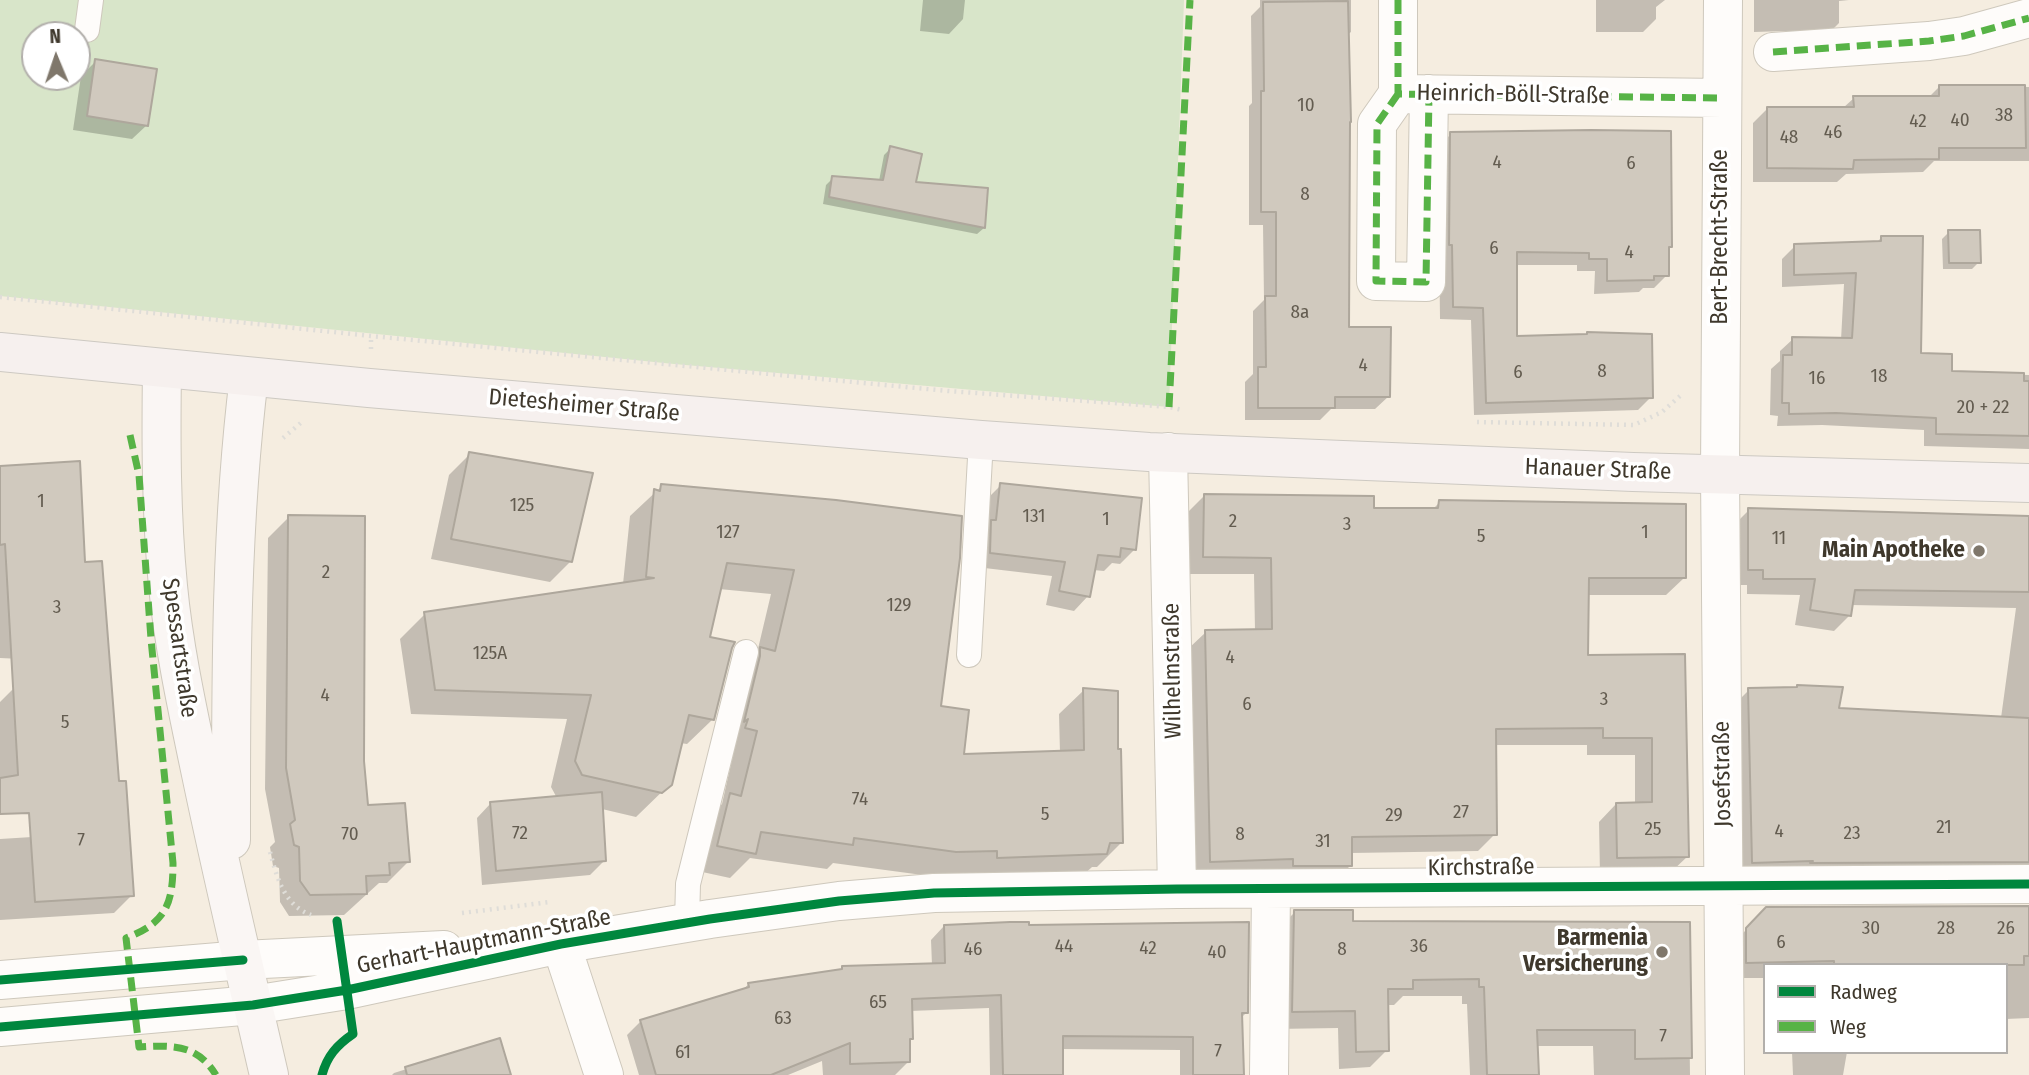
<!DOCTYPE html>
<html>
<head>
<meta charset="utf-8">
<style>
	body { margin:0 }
	#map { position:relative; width:2029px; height:1075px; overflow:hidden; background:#f5ede0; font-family:"Fira Sans Condensed",sans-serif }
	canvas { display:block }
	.legend { position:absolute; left:1763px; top:963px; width:245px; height:91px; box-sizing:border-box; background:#fff; border:2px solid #b2afab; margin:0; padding:9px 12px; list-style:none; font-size:21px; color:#3f382c }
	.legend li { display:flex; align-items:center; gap:14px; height:35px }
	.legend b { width:35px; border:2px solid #b2afab }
	.north { position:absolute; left:21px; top:21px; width:70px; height:70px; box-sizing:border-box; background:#fff; border:2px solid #b2afab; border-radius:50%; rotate:358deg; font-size:19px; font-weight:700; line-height:28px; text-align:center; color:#3f382c }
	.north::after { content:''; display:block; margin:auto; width:24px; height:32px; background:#7f776b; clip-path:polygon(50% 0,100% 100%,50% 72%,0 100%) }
</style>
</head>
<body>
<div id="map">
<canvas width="2029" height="1075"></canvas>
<ul class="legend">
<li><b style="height:9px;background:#00873e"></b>Radweg</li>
<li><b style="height:9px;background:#57b346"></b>Weg</li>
</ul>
<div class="north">N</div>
</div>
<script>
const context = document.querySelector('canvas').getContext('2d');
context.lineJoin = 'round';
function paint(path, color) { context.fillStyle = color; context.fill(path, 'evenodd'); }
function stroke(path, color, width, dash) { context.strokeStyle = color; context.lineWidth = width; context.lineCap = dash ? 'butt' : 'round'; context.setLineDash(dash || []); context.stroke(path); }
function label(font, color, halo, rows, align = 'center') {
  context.font = font + ' "Fira Sans Condensed",sans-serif'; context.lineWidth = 7; context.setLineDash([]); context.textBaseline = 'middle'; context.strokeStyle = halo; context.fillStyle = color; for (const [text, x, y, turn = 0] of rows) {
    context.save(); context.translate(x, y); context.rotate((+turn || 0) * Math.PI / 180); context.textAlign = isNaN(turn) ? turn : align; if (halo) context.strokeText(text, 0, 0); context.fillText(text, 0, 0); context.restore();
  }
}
const green = new Path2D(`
	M0,0H1184L1169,407L674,364L0,296ZM35,35H77V77H35Z`);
const shadow = new Path2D(`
	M923,0H965L963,19L949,34L920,31Z
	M1260,0H1351V32L1347,35V329L1389,396L1375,409H1331L1320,420H1245V382L1253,374V311L1264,300L1263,225H1249V106L1252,103L1251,16L1260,7Z
	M1596,0H1665L1656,7V19L1643,32H1596Z
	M1754,0H1849L1839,1V23L1825,37L1786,38V31L1754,32Z
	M96,61L147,125L132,139L73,130L81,76Z
	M1939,87H2029V161H1934L1923,172L1846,174L1837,182H1753V123L1767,109L1843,108L1854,98L1929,97Z
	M1451,134L1670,246L1668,249L1667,275L1654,288H1643L1639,292L1594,294L1595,271H1577V265H1515V338L1651,397L1638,410L1474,415L1471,320L1440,319L1438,147Z
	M891,148L914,184L984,228L977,234L823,204L826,185L833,178L879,181L884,155Z
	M1949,232L1979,262L1972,269H1943L1942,239Z
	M1882,237L1919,354L1950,373L2029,375V449L1924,446V430L1822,425L1777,426L1778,416L1770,415L1771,369L1780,361V351L1793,339L1841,340L1844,284L1782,287V259L1795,246L1876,243Z
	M470,454L571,561L550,582L431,559L449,475Z
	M0,468L84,564L117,775L0,796V702L13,689H43V660L0,658Z
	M1001,485L1135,549L1120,564L1112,563L1104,571L1093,570L1088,596L1074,611L1046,605L1052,576L976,567L987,499Z
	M662,486L836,502L962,756L1060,753L1059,714L1084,690L1117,751L1122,842L1097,867H1092L1080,878L930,876L833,863L827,869L750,858L730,878L693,870L706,820L722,804L733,755L722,752L757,653L771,594L719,589L708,638L712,720L687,744L680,743L670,784L636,817L602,809L605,860L590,875L482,885L477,818L491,803L557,798L551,787L567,719L411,714L400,639L425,614L623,584L630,516Z
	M1204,496L1372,510H1432L1440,502L1684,578L1666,595H1587L1586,656H1684L1688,856L1670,873L1600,875L1599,822L1616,804H1635V755H1587V745H1494L1495,834L1478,851L1351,853V865L1333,883L1194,879L1188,649L1206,632L1255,631L1254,574H1187V513Z
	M1749,510L2029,517V886L1737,879L1733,706L1749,690L1837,709L2001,718L2016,608L1851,605L1850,615L1834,631L1795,625L1800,595L1747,594V585H1732L1733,526Z
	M289,517L362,761L367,807L408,862L387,883H379L344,915L289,916L280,902L279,868L273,866L270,847L275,842L265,789L268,538Z
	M128,831L132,895L114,913L0,920V839Z
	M2029,908V1018L2006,1019V965H1765V978H1730V946L1767,909Z
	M1295,912L1351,923L1688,924L1690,1075H1594L1593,1046H1536L1537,1075H1470L1467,1004H1462V996H1403L1394,1005H1387V1050L1370,1067L1339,1069L1338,1028L1275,1029L1277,930Z
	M944,926H1027L1246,1013L1241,1018L1242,1075H1180V1050L1061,1049L1062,1075H990L989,1008L910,1011L911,1039L908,1042L909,1061L895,1075H823L822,1061L788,1075H639L627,1035L640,1022L742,990L749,984L932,965L931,940Z
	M499,1040L510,1075H392L394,1073Z
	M1792,1052H1847L1843,1075H1793Z`);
const building = new Path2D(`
	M1348,1L1351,122H1350L1349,327H1391L1390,397H1335V408H1258V367H1266L1265,296H1276V212H1261V91H1264L1263,2Z
	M95,59L157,69L148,126L87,116Z
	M1939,85H2025L2026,148H1939V159L1854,160L1853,169L1767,168V107H1854L1853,96H1939Z
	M1591,130L1671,131L1672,247H1669V276H1654V280L1607,281V259H1589V253L1517,252V336L1587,334V332L1652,334L1653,398L1486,403L1483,308L1453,307L1452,245H1449L1450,132Z
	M890,146L922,154L916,182L988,188L985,228L829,197L832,176L883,180Z
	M1948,230H1980L1981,263H1949Z
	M1881,236H1923L1921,353L1952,354V371L2024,373V381H2029V436L1936,434V418L1836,413L1789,414V403H1782L1783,355H1792V337L1852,338L1856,273L1794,275V244L1881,241Z
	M469,452L593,473L572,562L451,539Z
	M80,461L85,562L102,561L119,781H126L134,896L35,902L29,813L0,814V778L18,775L5,544L0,545V466Z
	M1000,483L1142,498L1136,550L1121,548L1120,557L1098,555L1090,597L1059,591L1065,562L990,553L991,520H996Z
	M661,484L836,500L962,516L960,558L941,706L969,710L964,754L1084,750L1083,688L1118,691V749H1121L1123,843H1110L1107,854L997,858V851L956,852L854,838L853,845L761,832L756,854L717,846L730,793L741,796L757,731L745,728L748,719L744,722L760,656V647L775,651L794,570L727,563L710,637L735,642L732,648L714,720L689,715L672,785L662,793L582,775L575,761L591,695L435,690L424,612L654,578L646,577L654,489L660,491Z
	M1204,494L1374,496V508H1438L1439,500L1686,504V578H1589L1588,655L1685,654L1689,857L1617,858L1616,803L1652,802V738H1603V728L1496,729L1497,835L1352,837V866H1293V859L1210,862L1205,630L1272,629L1271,558L1203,557Z
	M1748,508L2029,516V592L1855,590L1851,616L1810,610L1815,579H1763V570H1748Z
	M288,515L365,516L364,761L368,805L405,803L410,862L389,863L390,875L366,876L367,894L310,895L300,881L299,847L294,845L290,824L295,820L286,768Z
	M1797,685L1843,687L1839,708L2029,718V862L1810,863L1813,861L1752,863L1748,688L1797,687Z
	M602,792L606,861L496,871L490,802Z
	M2029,906V956H2024V965H1834V961L1746,963V928L1766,907Z
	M1294,910H1353V921L1690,922L1692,1058L1635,1059V1030H1537L1539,1075H1487L1484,987H1479V979L1413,980V989H1388L1389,1051L1356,1052L1355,1011L1292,1012Z
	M1010,922H1029V925L1249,922L1248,1013H1242L1244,1075H1193V1037L1063,1036V1075H1003L1001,995L912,999L913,1039H910V1062L850,1064V1043L771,1075H656L640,1020L749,987L748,983L842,969V966L945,963L944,925Z
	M500,1038L511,1075H407L405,1067Z`);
const path = new Path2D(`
	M0,297L371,336L948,391L1169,407L1182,410
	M371,349V336
	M1477,422L1634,425L1662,412L1680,396
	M283,438L303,421
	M270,852C277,878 284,905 311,915
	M462,913L550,902`);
const lane = new Path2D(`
	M87,30L91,0
	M969,655L981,440
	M687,923L688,884L746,652`);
const street = new Path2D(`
	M1398,0V94L1722,98
	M1723,0L1720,474L1725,1075
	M1773,52L1929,41L1964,36L2029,18
	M1398,94L1377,124L1376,281L1426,282L1429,94
	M1168,452L1177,889
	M561,944L604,1075
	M0,980L243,960L444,950
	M0,1027L253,1005L347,990L561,944L710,919L839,901L934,893L1177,889L2029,884
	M1269,1075L1271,889`);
const secondary = new Path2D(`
	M162,368C161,440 161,513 168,586C174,649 188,712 201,774C222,875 246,975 269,1075
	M231,840C231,686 230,531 249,377`);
const primary = new Path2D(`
	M0,352L369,388L981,440L1149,452L1633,472L2029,483`);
const quiet = new Path2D(`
	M1398,0V94L1722,98
	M1773,52L1929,41L1964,36L2029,18
	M1398,94L1377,124L1376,281L1426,282L1429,94
	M1169,407L1190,0
	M130,435L139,475L151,639L173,863C173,904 166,923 126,938L139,1047C172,1045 197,1044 216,1075`);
const cycleway = new Path2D(`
	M0,980L243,960
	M0,1027L253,1005L347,990L561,944L710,919L839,901L934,893L1177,889L2029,884
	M322,1075C327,1056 337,1045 353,1034L337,921`);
const markers = [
	[1979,551,7,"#7f776b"],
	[1662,952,7,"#7f776b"]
];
const numberNames = [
	["10",1306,106],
	["38",2004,116],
	["40",1960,121],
	["42",1918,122],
	["46",1833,133],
	["48",1789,138],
	["4",1497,163],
	["6",1631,164],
	["8",1305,195],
	["6",1494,249],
	["4",1629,253],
	["8a",1300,313],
	["4",1363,366],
	["8",1602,372],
	["6",1518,373],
	["18",1879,377],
	["16",1817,379],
	["20 + 22",1983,408],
	["1",41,502],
	["125",522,506],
	["131",1034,517],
	["1",1106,520],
	["2",1233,522],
	["3",1347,525],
	["127",728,533],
	["1",1645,533],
	["5",1481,537],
	["11",1779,539],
	["2",326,573],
	["129",899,606],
	["3",57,608],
	["125A",490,654],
	["4",1230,658],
	["4",325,696],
	["3",1604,700],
	["6",1247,705],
	["5",65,723],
	["74",860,800],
	["27",1461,813],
	["5",1045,815],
	["29",1394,816],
	["21",1944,828],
	["25",1653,830],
	["4",1779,832],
	["72",520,834],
	["23",1852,834],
	["70",350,835],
	["8",1240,835],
	["7",81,841],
	["31",1323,842],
	["30",1871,929],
	["28",1946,929],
	["26",2006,929],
	["6",1781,943],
	["44",1064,947],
	["36",1419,947],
	["42",1148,949],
	["46",973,950],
	["8",1342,950],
	["40",1217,953],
	["65",878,1003],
	["63",783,1019],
	["7",1663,1037],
	["7",1218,1052],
	["61",683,1053]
];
const streetNames = [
	["Heinrich-Böll-Straße",1513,95,1],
	["Bert-Brecht-Straße",1721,237,-90],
	["Dietesheimer Straße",584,406,5],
	["Hanauer Straße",1598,470,2],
	["Spessartstraße",179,648,82],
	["Wilhelmstraße",1173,671,-91],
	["Josefstraße",1723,774,-91],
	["Kirchstraße",1481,868,-1],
	["Gerhart-Hauptmann-Straße",484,942,-11]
];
const poiNames = [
	["Main Apotheke",1965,551],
	["Barmenia",1648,939],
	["Versicherung",1648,965]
];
paint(green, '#d8e5c9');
paint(shadow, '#0003');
paint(building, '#d0c9be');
stroke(building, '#aea79c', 2);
stroke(lane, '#cec8bc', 26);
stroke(street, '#cec8bc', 40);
stroke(secondary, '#cec8bc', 40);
stroke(primary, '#cdc9c2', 40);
stroke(path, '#dfddd8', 4.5, [2, 5]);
stroke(lane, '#fefcfa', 24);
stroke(street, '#fefcfa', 38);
stroke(secondary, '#faf6f4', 38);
stroke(primary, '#f6f0ee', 38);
stroke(quiet, '#57b346', 7, [14, 7]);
stroke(cycleway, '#00873e', 9);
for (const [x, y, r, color] of markers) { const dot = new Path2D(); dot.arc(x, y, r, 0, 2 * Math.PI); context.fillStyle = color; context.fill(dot); stroke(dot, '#fff', 2.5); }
label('19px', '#635c50', null, numberNames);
label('23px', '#3f382c', '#fff', streetNames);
label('bold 23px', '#3f382c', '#fff', poiNames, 'right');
</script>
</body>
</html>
